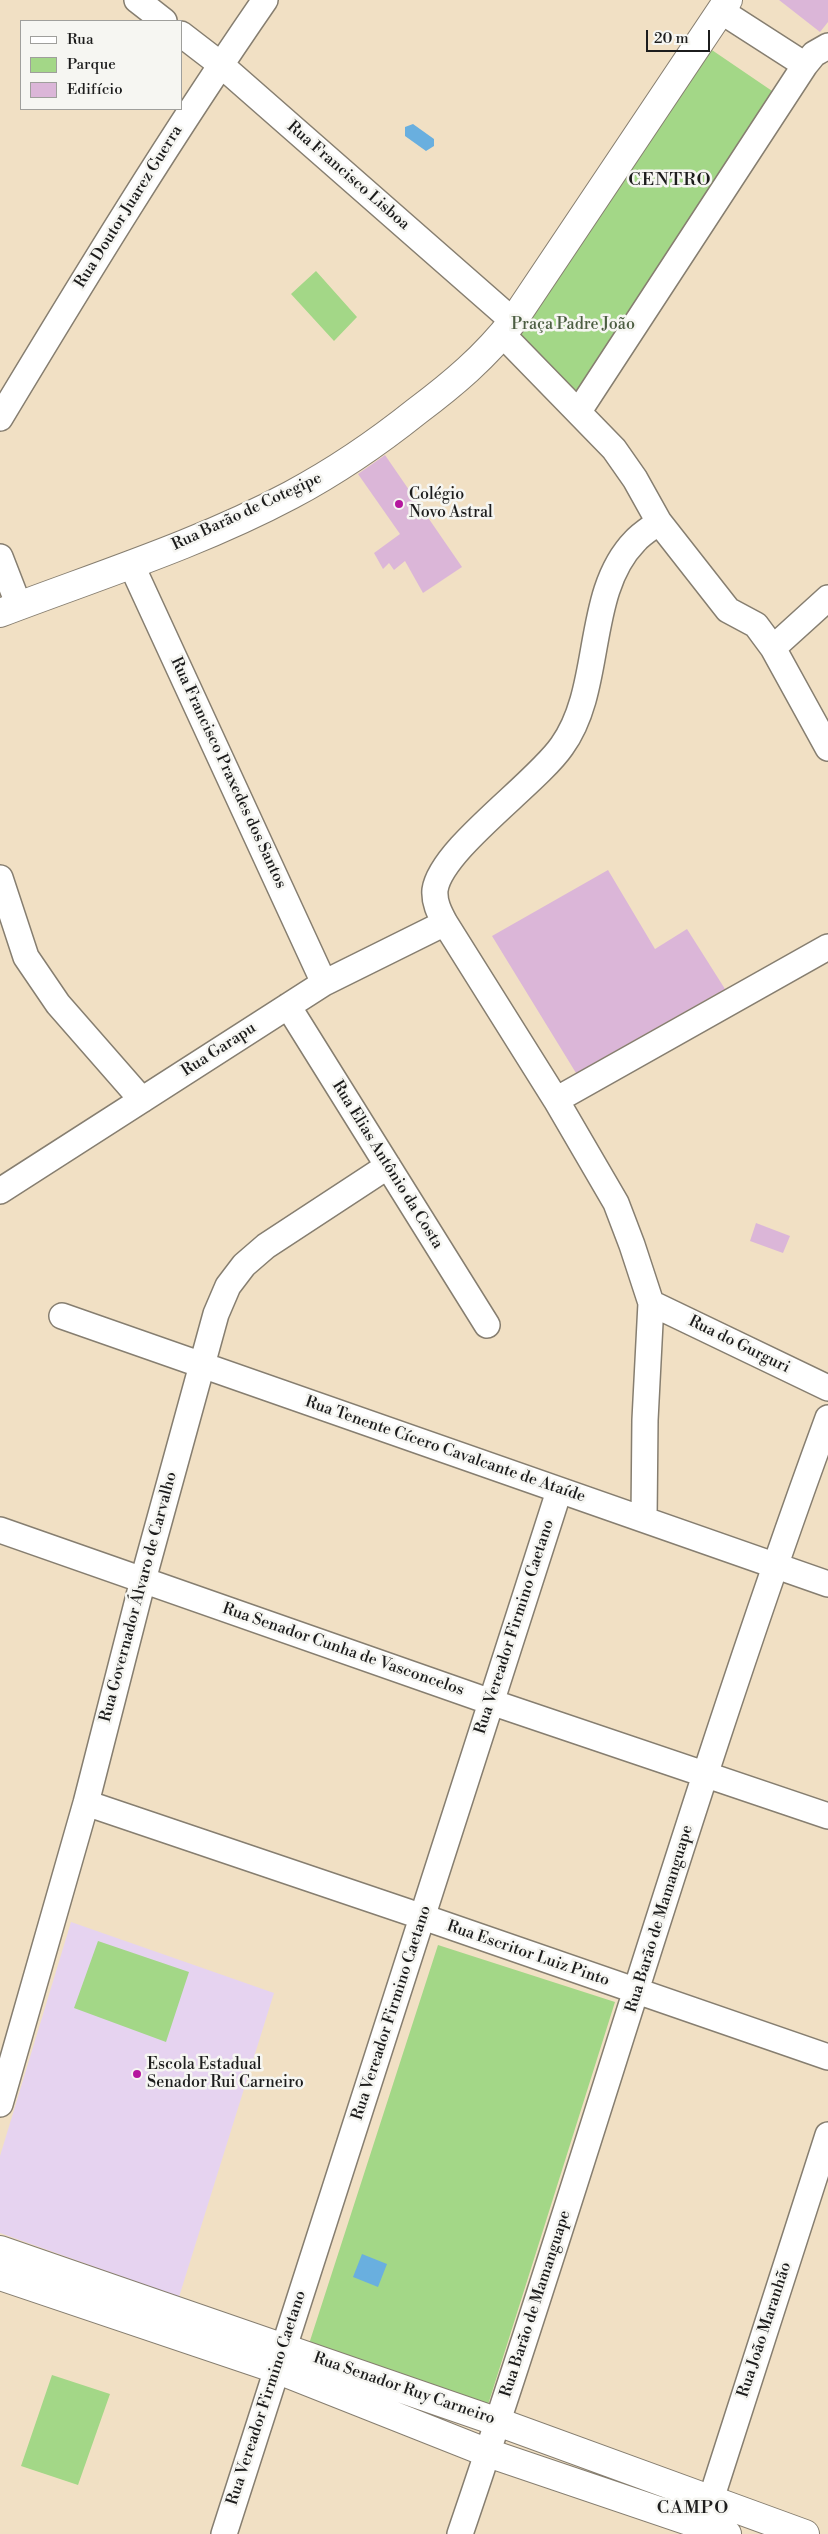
<!DOCTYPE html>
<html>
<head>
<meta charset="utf-8">
<style>
	body { margin:0 }
	#map { position:relative; width:828px; height:2534px; overflow:hidden; background:#f1e0c4; font-family:"Libre Bodoni",serif }
	canvas { display:block }
	.legend { position:absolute; left:20px; top:20px; width:162px; height:90px; box-sizing:border-box; background:#f6f6f2; border:1px solid #9f9f9c; margin:0; padding:6px 9px; list-style:none; font-size:15px; color:#1c1c1c }
	.legend li { display:flex; align-items:center; gap:10px; height:25px }
	.legend b { width:25px; border:1px solid #9f9f9c }
	.scale { position:absolute; left:646px; top:30px; width:64px; height:22px; box-sizing:border-box; border:2px solid #1c1c1c; border-top:0; padding-left:6px; font-size:15px; line-height:18px; white-space:nowrap; color:#1c1c1c; -webkit-text-stroke:4px #f6f6f2; paint-order:stroke }
</style>
</head>
<body>
<div id="map">
<canvas width="828" height="2534"></canvas>
<ul class="legend">
<li><b style="height:6px;background:#fff"></b>Rua</li>
<li><b style="height:14px;background:#a3d787"></b>Parque</li>
<li><b style="height:14px;background:#dbb6d8"></b>Edifício</li>
</ul>
<div class="scale">20 m</div>
</div>
<script>
const context = document.querySelector('canvas').getContext('2d');
context.lineJoin = 'round';
function paint(path, color) { context.fillStyle = color; context.fill(path, 'evenodd'); }
function stroke(path, color, width, dash) { context.strokeStyle = color; context.lineWidth = width; context.lineCap = dash ? 'butt' : 'round'; context.setLineDash(dash || []); context.stroke(path); }
function label(font, color, halo, rows, align = 'center') {
  context.font = font + ' "Libre Bodoni",serif'; context.lineWidth = 5; context.setLineDash([]); context.textBaseline = 'middle'; context.strokeStyle = halo; context.fillStyle = color; for (const [text, x, y, turn = 0] of rows) {
    context.save(); context.translate(x, y); context.rotate((+turn || 0) * Math.PI / 180); context.textAlign = isNaN(turn) ? turn : align; if (halo) context.strokeText(text, 0, 0); context.fillText(text, 0, 0); context.restore();
  }
}
const built = new Path2D(`
	M71,1922L274,1993L179,2297L0,2233V2156Z`);
const green = new Path2D(`
	M706,46L778,95L580,394L513,335Z
	M316,271L357,317L334,341L291,294Z
	M98,1941L189,1972L166,2042L74,2008Z
	M438,1945L615,2002L487,2408L308,2347Z
	M52,2375L110,2394L78,2485L21,2466Z`);
const water = new Path2D(`
	M413,124L434,139V146L426,151L405,136V127Z
	M362,2254L387,2264L378,2287L353,2277Z`);
const building = new Path2D(`
	M779,0H828V22L820,32Z
	M385,455L462,567L423,593L405,561L394,570L389,563L383,569L374,553L400,534L358,474Z
	M608,870L655,949L687,929L725,989L576,1073L492,936Z
	M756,1223L790,1236L783,1253L750,1241Z`);
const minor = new Path2D(`
	M137,0L164,21
	M721,11L805,65
	M181,34L220,64L513,321
	M502,334L614,449L635,479L659,522L728,610L756,625L773,648L828,748
	M579,411L805,65L814,54L828,46
	M0,418C85,277 171,136 265,0
	M0,557L19,606
	M131,564L324,983
	M773,648L828,598
	M0,878L26,957L58,1004L142,1100
	M288,1006L487,1325
	M556,1100L828,947
	M0,1191L324,983L445,923
	M651,1303L828,1388
	M62,1316L828,1584
	M644,1519L645,1420L651,1303L632,1245L616,1203L556,1100L445,923C439,912 434,902 435,890C441,849 536,784 562,746C604,688 584,593 635,541C641,534 651,528 659,522
	M0,1530L491,1702L828,1816
	M86,1803L423,1917L828,2057
	M0,2104L86,1803L143,1580L216,1314L228,1286L244,1265L266,1246L388,1166
	M705,2518L828,2135
	M224,2534L559,1491
	M460,2534C587,2163 693,1785 828,1418`);
const tertiary = new Path2D(`
	M0,2250L498,2422L805,2534
	M0,2276L276,2369L488,2453L727,2534`);
const secondary = new Path2D(`
	M0,613C97,576 199,544 291,495C336,471 377,443 417,411C453,384 485,357 513,321L728,0`);
const markers = [
	[399,504,5,"#b5179e"],
	[137,2074,5,"#b5179e"]
];
const streetNames = [
	["Rua Francisco Lisboa",348,176,41],
	["Rua Doutor Juarez Guerra",129,207,-58],
	["Rua Barão de Cotegipe",247,512,-25],
	["Rua Francisco Praxedes dos Santos",228,773,65],
	["Rua Garapu",219,1050,-33],
	["Rua Elias Antônio da Costa",387,1165,58],
	["Rua do Gurguri",739,1345,26],
	["Rua Tenente Cícero Cavalcante de Ataíde",445,1450,19],
	["Rua Governador Álvaro de Carvalho",139,1597,-75],
	["Rua Vereador Firmino Caetano",515,1627,-72],
	["Rua Senador Cunha de Vasconcelos",343,1650,19],
	["Rua Barão de Mamanguape",660,1919,-73],
	["Rua Escritor Luiz Pinto",528,1954,19],
	["Rua Vereador Firmino Caetano",392,2013,-72],
	["Rua Barão de Mamanguape",536,2304,-72],
	["Rua João Maranhão",765,2330,-72],
	["Rua Senador Ruy Carneiro",404,2389,19],
	["Rua Vereador Firmino Caetano",267,2398,-72]
];
const parkNames = [
	["Praça Padre João",573,325]
];
const poiNames = [
	["Colégio",409,495],
	["Novo Astral",409,513],
	["Escola Estadual",147,2065],
	["Senador Rui Carneiro",147,2083]
];
const neighbourhoodNames = [
	["CENTRO",670,181],
	["CAMPO",693,2509]
];
paint(built, '#e6d3f0');
paint(green, '#a3d787');
paint(water, '#69afdf');
paint(building, '#dbb6d8');
stroke(minor, '#867e70', 28);
stroke(tertiary, '#867e70', 30);
stroke(secondary, '#867e70', 30);
stroke(minor, '#fff', 25);
stroke(tertiary, '#fff', 28);
stroke(secondary, '#fff', 28);
for (const [x, y, r, color] of markers) { const dot = new Path2D(); dot.arc(x, y, r, 0, 2 * Math.PI); context.fillStyle = color; context.fill(dot); stroke(dot, '#f6f6f2', 2); }
label('16px', '#1c1c1c', '#f6f6f2', streetNames);
label('16px', '#4b5d41', '#f6f6f2', parkNames);
label('16px', '#1c1c1c', '#f6f6f2', poiNames, 'left');
context.letterSpacing = '1px';
label('18px', '#1c1c1c', '#f6f6f2', neighbourhoodNames);
context.letterSpacing = '0px';
</script>
</body>
</html>
